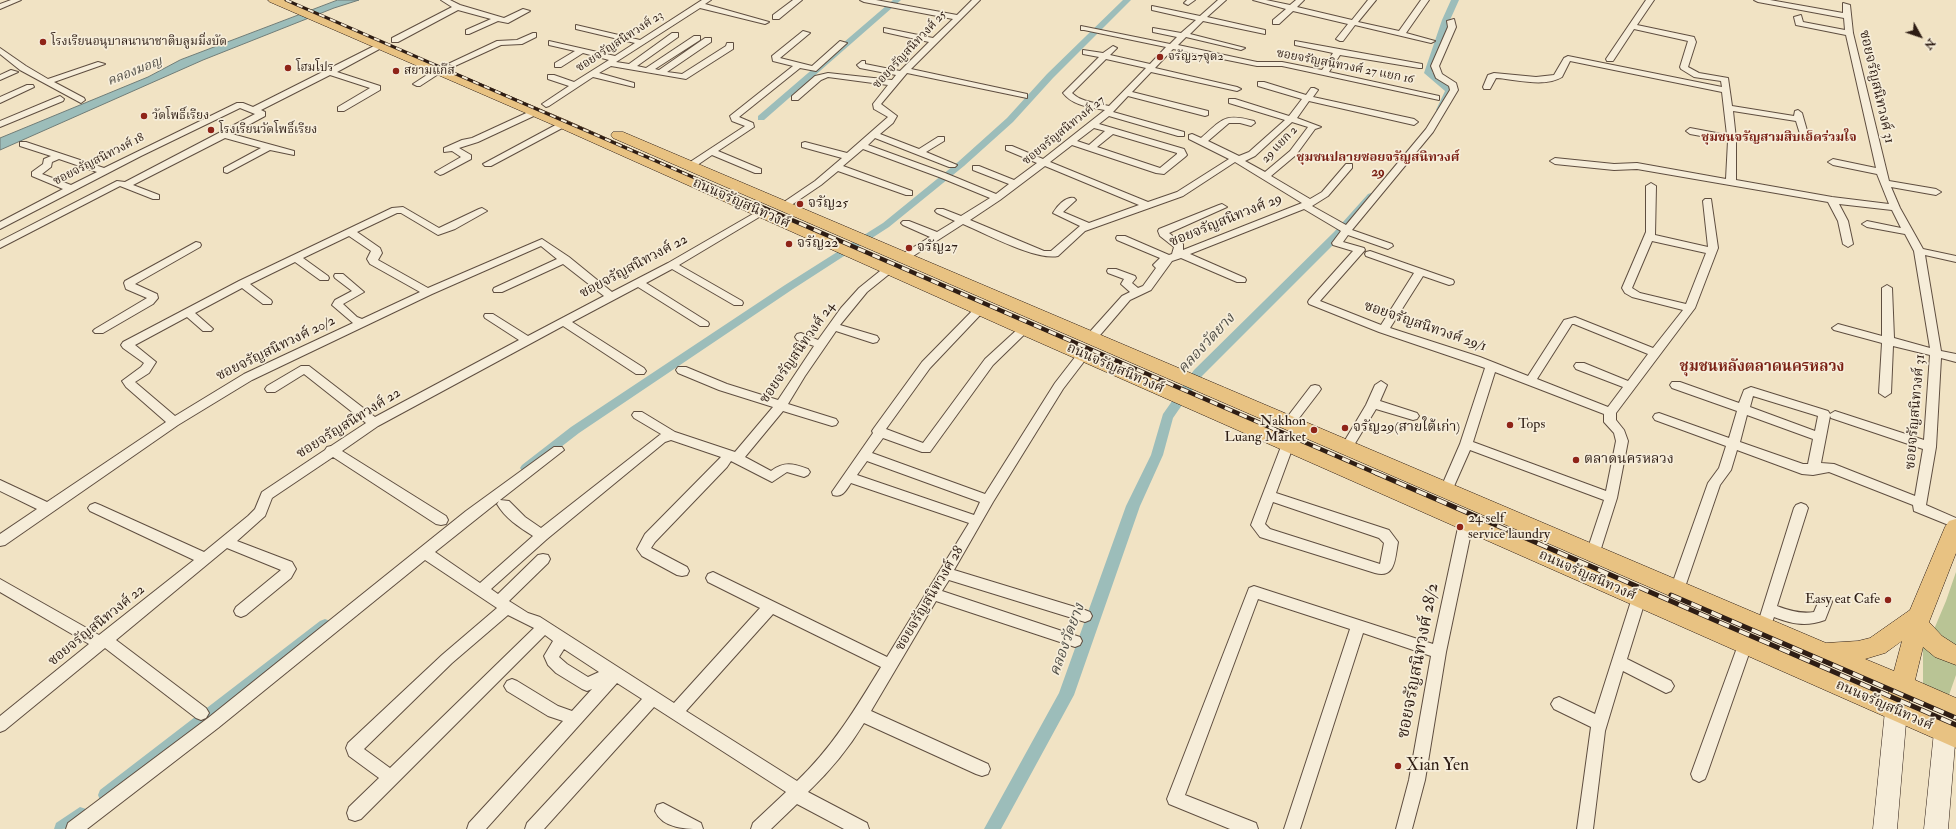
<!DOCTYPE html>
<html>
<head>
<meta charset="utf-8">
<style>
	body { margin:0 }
	#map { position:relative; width:1956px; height:829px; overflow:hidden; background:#f1e3c4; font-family:"IM FELL Double Pica",serif }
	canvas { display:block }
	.north { position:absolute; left:1900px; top:16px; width:40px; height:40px; -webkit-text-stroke:3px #f6edd9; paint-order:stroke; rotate:130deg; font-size:11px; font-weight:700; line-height:16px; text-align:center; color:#2e1d14 }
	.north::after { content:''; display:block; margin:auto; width:14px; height:18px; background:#2e1d14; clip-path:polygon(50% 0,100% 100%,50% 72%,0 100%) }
</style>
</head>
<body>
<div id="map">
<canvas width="1956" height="829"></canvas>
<div class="north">N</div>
</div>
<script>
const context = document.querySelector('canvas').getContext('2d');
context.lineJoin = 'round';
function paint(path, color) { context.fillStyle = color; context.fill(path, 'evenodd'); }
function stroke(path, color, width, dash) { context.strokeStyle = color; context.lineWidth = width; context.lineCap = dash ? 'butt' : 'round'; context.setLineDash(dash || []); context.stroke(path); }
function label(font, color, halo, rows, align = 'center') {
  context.font = font + ' "IM FELL Double Pica","Noto Serif Thai",serif'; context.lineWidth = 3.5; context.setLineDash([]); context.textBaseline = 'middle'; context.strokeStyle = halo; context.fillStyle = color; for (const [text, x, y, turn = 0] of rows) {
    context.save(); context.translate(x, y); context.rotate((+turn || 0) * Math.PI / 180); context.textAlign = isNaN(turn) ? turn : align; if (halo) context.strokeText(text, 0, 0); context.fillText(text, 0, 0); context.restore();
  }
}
const green = new Path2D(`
	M1956,572V647L1932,634L1946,601Z
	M1923,646L1956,660V675L1949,695L1942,697L1923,688Z`);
const water = new Path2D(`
	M338,0H359L334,8L203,60L0,150V138L148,77L180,60Z`);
const canal = new Path2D(`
	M893,0H901L764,120H758V116Z
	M1123,0H1131L1053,78L1013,122L964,166L889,227L793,289L579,433L530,471H522L520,468L522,465L571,427L785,285L883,223L958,162L1007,118L1047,74Z
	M1451,0H1459L1450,20L1432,72L1453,90L1444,110L1440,113L1436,110L1445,91L1424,73L1442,20Z
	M1371,193L1376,196L1342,236L1202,376L1173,418L1163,455L1140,506L1074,695L1001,829H984L1059,693L1126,506L1151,455L1163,414L1194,370L1334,232L1368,194Z
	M325,619L330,621L332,625L330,629L112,800L106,803L100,800L98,795L100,790L320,621Z
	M80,807L86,809L88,815C82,829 68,829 54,829L56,823Z`);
const minor = new Path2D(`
	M11,0H21L0,9V4Z
	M441,0H450L460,5L504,18L523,9L530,11L508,23L498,21L469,34H466V30L491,19L458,10L398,42H392V38L452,7Z
	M702,0H711L705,4L769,22L765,24L700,8L616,62L629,64L672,33H678V37L637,66L646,68L694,36H700V40L655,69L659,70L705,38H711V42L667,72L682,74L726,46L727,43H733V49L686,79L611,66L599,73L634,83V87L593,77L549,106L546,107L542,104L569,86L548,79V75H554L574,82L609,60L583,53L561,67H555V63L575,51L549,45V41L615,56L635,43L576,29V25L640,40Z
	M793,0H802L779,19H773V15Z
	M860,0H876L957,15L972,0H980L911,69L1027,94V98L907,73L881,104L897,116L893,123L880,134L919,149L938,137H944V141L926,152L957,165L955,167H949L875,138L868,145L945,173L996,194L1009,184L973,170V166H979L1014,180L1037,163L1006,150V146H1012L1043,159L1105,110C1090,107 1073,106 1063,93L1099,57L1083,54V50L1103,53L1113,46L1117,48L1110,55L1150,64L1166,47L1084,30H1081V26L1170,44L1177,37L1153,32V28L1181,33L1196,20L1152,10V6L1200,16L1218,0H1226L1207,17L1265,30V34L1203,21L1190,34L1245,48L1241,50L1186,37L1178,45L1257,62H1282L1322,70L1333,53L1295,45V41L1422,64V68H1419L1340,55L1329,72L1439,96V100L1282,66H1257L1173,49L1155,68L1237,87L1241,89L1237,91L1151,72L1132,92L1208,111V115L1205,116L1128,96L1113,112L1184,132V136H1178L1109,116L1099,124L1184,149L1187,155L1185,157L1164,174L1156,173L1072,145L1050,162L1148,202L1177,192L1229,159L1189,139V135L1192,134L1201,138C1223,119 1224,113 1254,121L1255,123L1251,126L1240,123H1229L1208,141L1239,156L1249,152L1285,120L1229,103V99H1235L1289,116L1302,99L1258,86V82H1264L1306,95L1311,88H1314L1318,90L1313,97L1414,119L1418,122L1414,125L1309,101L1297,118L1321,127L1315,129L1296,155L1271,176L1310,199L1322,192L1346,164H1352V168L1328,196L1312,206L1346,225L1426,129L1450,90L1449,86L1436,78L1431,66L1448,27L1447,21L1454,19L1456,27L1439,66L1442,74L1456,83L1458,90L1433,132L1352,230L1392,244L1393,246L1388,249L1348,235L1343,242L1364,248L1365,250L1320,301L1381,325L1414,273L1366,256L1365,254L1366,252L1370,251L1453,280L1454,282L1453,284L1449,285L1423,276L1390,328L1480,357L1528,376L1564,320L1575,317L1653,348L1683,310L1632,297L1625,293L1622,288L1646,232V186L1651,183L1656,186L1655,235L1708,247L1703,201L1705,199H1711L1718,248L1695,308L1616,413V420L1624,430L1628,441L1617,498L1598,558L1593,559L1588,558L1586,554L1604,500L1470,450L1451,493L1446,495L1441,493L1440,490L1460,444L1485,368L1379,332L1309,304L1308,302L1309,300L1353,251L1333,245L1332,243L1341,231L1304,209L1190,254L1245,278L1246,280L1245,282H1237L1181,258L1172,261L1151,290L1130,300L1095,341H1087L1085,338L1087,335L1122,296L1130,292L1121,284L1124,279L1108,273L1107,271L1108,269H1116L1135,276L1136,278L1132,283L1138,288L1143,286L1156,268L1153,265L1160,258L1117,240L1116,238L1117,236H1125L1169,255L1172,254L1174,247L1160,236L1158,231L1159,229L1219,205L1222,204L1227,207L1169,233L1183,244V250L1302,203L1235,162L1183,196L1085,231L1058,256C1037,261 984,233 963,224L907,260H899L898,258L899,256L930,237L903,225L901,223L903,221H909L937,232L955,221L937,213L935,211L937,209H943L961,216L990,198L939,177L863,149L843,166L912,191V195H906L838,171L821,185L787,208H781L779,206L781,204L815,181L842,158L802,147V143L805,142L847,153L888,117L874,109L873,104L888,85L828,77L821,80L798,100H792V96L815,76L828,73L892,80L896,75L860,68L857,65L862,61H865V64L900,71L929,42L884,32V28L933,38L953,19L864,2ZM1106,59L1146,68L1109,106C1096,103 1081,102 1072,93ZM1292,122L1308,127L1290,151L1265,172L1245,161L1255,156ZM1094,128L1105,131L1089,145L1077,141ZM1113,134L1177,153V154L1160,168L1097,147ZM1045,166L1139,205L1089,223L1063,212L1076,200L1074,198C1066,196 1057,206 1053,213L1080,226L1051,251H1044L970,220L1000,200ZM1652,241L1706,253L1686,304L1640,293L1632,288ZM1572,324H1574L1648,354L1628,381L1584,363H1576L1574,366L1576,369L1623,387L1608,407L1537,379ZM1495,372L1604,414V422L1614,433L1616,441L1606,491L1473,442Z
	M1187,0H1195L1188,5L1184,3Z
	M1253,0H1266L1290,5L1296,0H1304L1297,7L1352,20L1368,0H1376L1358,22L1399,31L1421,0H1429L1406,33L1435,41L1431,43L1355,25L1343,41H1340L1336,39L1348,24L1293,11L1279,24H1273V20L1286,9Z
	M1646,0H1654L1637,25L1694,37L1696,42L1688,67L1699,73L1728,78L1732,106L1794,116L1795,111L1798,110L1802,113L1808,134L1804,137L1800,134L1796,121L1733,111L1736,139V180L1832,197L1889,204L1877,174L1833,165L1828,162L1833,159L1876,168L1846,35L1796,25L1794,17L1801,15L1803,22L1845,30L1844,18L1758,2L1754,0H1770L1843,13V3L1850,5L1853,33L1889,181L1936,189L1941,192L1936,195L1891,187L1900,208L1923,249L1956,256V262L1925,255L1941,351L1956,354V362L1941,358L1936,447L1926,505L1956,518V528L1914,511L1913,505L1829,472L1813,475L1802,474L1737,450L1731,470L1720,485L1684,590L1682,594L1677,596L1672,594L1670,590L1708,483L1719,468L1726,446L1655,420L1653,417L1655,414L1659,413L1729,438L1737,411L1672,388L1670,385L1672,382H1680L1739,403L1744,390L1751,387L1828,411L1830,414L1835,411L1924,440L1930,355L1893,346L1891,393L1885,397L1879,393L1882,343L1834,330L1832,328L1838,324L1882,336V288L1887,285L1892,288L1894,338L1930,348L1914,251L1905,234L1867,227L1862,224L1867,221L1901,228L1892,210L1839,204L1848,221L1853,244L1848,247L1843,244L1838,221L1828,202L1637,169L1614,170L1555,164L1550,161L1555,158L1614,164L1637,163L1726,179L1728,141L1690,134L1686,131L1690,128L1727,135L1722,92L1570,61L1562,77C1544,88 1515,79 1496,78L1490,89H1484L1483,87L1488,75L1494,73L1536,77L1554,75L1564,58L1568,56L1722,87L1721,81L1694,77L1681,69L1680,67L1688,41L1634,29L1613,61H1607L1606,59ZM1753,396L1818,416L1815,431L1750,407ZM1747,415L1813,439L1808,464H1803L1740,442ZM1830,416L1831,418L1923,449L1915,496L1834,464L1821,463Z
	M803,31L810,33L780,58L812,66L840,41L847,43L816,71L800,68L739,117L753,123L754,127L718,151L761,169V173H755L712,155L693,168H687V164L745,126L732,121L730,116L793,66L773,61L772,56Z
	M533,33H536V37L522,44L501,45L455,66L448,64L497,41L517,40Z
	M378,44L385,46L337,72L380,86V90L344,111H338V107L370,88L330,75L261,110L265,112V116L232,134L294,151V155L270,150L227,173L224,172V168L261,148L225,138L133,185L159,195V199H153L120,186L0,248V241L117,181L125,182L255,114L240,108L141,156L0,229V222L63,189L32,176V172L43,164L44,159L51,156L20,146V142H26L104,168L237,103H243L253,107ZM59,159L97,172L71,185L42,174L51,167L52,162Z
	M0,48L26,66L48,79L98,62L105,64L54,82L84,98L85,100L81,103L20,70L0,54Z
	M436,69L443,71L420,86H417L413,84Z
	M11,70L18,72L0,80V75Z
	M27,85H33L34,87L0,103V97Z
	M60,96L64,99L63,101L0,127V121Z
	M535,109L538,110V114L478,142L459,148L471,155V159L443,174L440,175L435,172L461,157L452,151L444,152V148L462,140L472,138Z
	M563,121L566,122V126L491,166H485L483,164Z
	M403,207L439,228L479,209L482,208L487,211L455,229L438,235L401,213H397L357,232L380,248L382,253L378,260L428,288L542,239L569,257L612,292L668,263L758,211L761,210L766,213L679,265L742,301L743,303L742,305H734L672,269L646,283L708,322L709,324L708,326H700L638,287L572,322L644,368L646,371L644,374H636L563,326L378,426L342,451L446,516L448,520L446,524L441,525L436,524L333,457L272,498L265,516L237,541L292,562L296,569L291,578L246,615L241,617L236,615L234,611L236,607L281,570L227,548L116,640L206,708L209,713L206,718L201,720L196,718L105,648L5,730L0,732V716L89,644L0,592V579L99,635L194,560L90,511L88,508L90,505L95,503L100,505L204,552L248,516L255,509L262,492L325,450L327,447L331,446L366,423L304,374L275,392H267L265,389L267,386L301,366H309L375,417L519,340L485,318L484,316L485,314H493L528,336L604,296L563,264L502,292H494L493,290L494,288L557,259L541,246L432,294L252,380L178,425L5,545L0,546V534L37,509L0,491V480L47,502L166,422L126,387L122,381L141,367L144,363L123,348L121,345L123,342L239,281L392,208ZM349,236L371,251L367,259L370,264L420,292L362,319L357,317L343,304L364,292L343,274H335L334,276L335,278L352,291L335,300L332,305L353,323L244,374L175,416L135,382L149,373L156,362L135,345L187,317L203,331H211L213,329L211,327L195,313L242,288L263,304H271L272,302L271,300L250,284L295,262L320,280H328L329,278L328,276L303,258Z
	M196,242L200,243L201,245L200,247L135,284L157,294L158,298L153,304L103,333H95L93,331L95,329L147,298L126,289L124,283L125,281Z
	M889,266L894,269L893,271L867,292L840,325L877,336L879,339L877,342L873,343L836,331L805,376L788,404L836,419L838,422L836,425L832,426L783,411L745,457L771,471C785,461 793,464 808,469L810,472L808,475L804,477L787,472L772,482L731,461L727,467L655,542L651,548L687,567L689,571L687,575L682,576L677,575L642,556L637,549L645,534L721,457L671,440L665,442L547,539L491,589L498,594L538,555L543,554L548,555L550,559L548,563L509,601L528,613L540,617L674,703L760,608L708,582L706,578L708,574L713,572L887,657L969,523L851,483C846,490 843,498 833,495L832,492L873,433L872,431L874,428L922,362L976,307H984L985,309L984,311L930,368L886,429L923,443L985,359L1020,327H1028L1030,329L993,365L930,452H922L883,438L872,453L985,494L1055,383L1079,352H1087L1089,355L1063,389L993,502L954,570L1085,610L1090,612L1092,616L1090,620L1085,622L949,580L942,591L1080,637L1082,641L1080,645L1075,647L936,601L871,711L988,764L990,769L988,774L982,776L976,774L864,723C849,748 829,772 808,792L867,823L869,829H844L797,804L771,829H751L753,823L786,792L654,707L544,829H525L527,823L642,699L617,683L486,829H467L469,823L563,721L548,716L507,691L504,686L507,681L512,679L517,681L558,706L572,711L592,689L587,691L582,689L556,673L548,665L544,656L553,641L545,635L361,819L355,821L349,819L347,813L349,807L379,778L349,756L346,748L348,743L442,655L497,608L425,560L218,728L87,829H66L68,823L208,718L466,511L554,447H562L564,450L500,500L509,501L525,517L541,528L661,434L634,418L632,415L634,412H642L675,432L735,452L773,407L719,390L678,373L676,370L678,367H686L727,384L778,400L814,346L797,340L795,337L797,334L801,333L818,340L841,308L859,288L885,267ZM867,461L980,502L974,515L857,475ZM499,501L497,504C505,518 519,527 533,536L480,583L435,552ZM773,614L881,667C856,708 832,748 797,781L686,711ZM508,615L534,628L390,768L364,749L452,663ZM564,649L599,672L588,677L567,664L559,657Z
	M1381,381L1387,385L1380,401L1417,413L1419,416L1417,419L1413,420L1376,409L1351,450H1343L1341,447L1366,405L1375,385Z
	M1315,385L1319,386L1321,389L1319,392L1293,426H1285L1283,423L1285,420L1311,386Z
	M1288,440L1292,441L1294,444L1276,493L1389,530L1398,542C1395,557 1396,579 1375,573L1260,537L1251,525L1282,444L1284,441ZM1273,502L1379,538L1384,543L1380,564L1270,529L1265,524Z
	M1801,503L1806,505L1808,508L1777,606C1790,611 1801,614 1814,612L1820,598L1825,596L1830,598L1832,602L1825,620C1806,627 1792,624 1774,617L1769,630L1764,632L1759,630L1757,626L1794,508L1796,505Z
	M1466,518L1471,519L1473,523L1446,652L1425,780L1412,829H1396L1409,780L1431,656L1363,633L1300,829H1284L1350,629L1258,599L1185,795L1256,823L1258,829H1230L1169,804L1167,799L1249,588L1254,586L1433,644L1459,523L1461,519Z
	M1639,592L1644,594L1646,598L1627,659L1671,681L1674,686L1671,691L1666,693L1623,671L1605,731L1593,829H1577L1591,727L1554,709L1551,704L1554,699L1559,697L1595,714L1632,598L1634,594Z
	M1745,639L1750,641L1752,645L1707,774L1705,779L1699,782L1693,779L1691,774L1738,645L1740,641Z
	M663,803L701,823L703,829C687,829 663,829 655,811L657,805Z`);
const secondary = new Path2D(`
	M1896,701L1904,704L1907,711L1897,829H1873L1885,711L1888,704Z
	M1945,722L1953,725L1956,732L1948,829H1924L1934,732L1937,725Z`);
const primary = new Path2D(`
	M268,0H284L568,121L1030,325L1888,696L1889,691L613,138L611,135L613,132H623L1826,643L1858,641L1870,638L1910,610L1945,527L1949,521L1956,519V553L1929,622L1942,636L1956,645V665L1935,657L1923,647L1915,680L1956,698V720L1910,700L1908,704L1956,725V748L1018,333L558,127L270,2ZM1902,641L1894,671L1865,659L1885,653Z`);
const railFar2 = new Path2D(`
	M286,0L757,205`);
const railFar1 = new Path2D(`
	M755,204L1378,474`);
const rail = new Path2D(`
	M1376,473L1956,725
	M1671,595L1956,718`);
const markers = [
	[43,42,4,"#8f2418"],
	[1160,57,4,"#8f2418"],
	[288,68,4,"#8f2418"],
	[396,71,4,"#8f2418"],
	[144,116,4,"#8f2418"],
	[211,130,4,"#8f2418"],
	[800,204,4,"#8f2418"],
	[789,244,4,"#8f2418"],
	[909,248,4,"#8f2418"],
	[1510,425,4,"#8f2418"],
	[1345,428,4,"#8f2418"],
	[1314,430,4,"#8f2418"],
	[1576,460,4,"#8f2418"],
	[1460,527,4,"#8f2418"],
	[1888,600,4,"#8f2418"],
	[1398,766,4,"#8f2418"]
];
const farPoinames = [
	["โรงเรียนอนุบาลนานาชาติบลูมมิ่งบัด",51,42],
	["จรัญ27จุด2",1168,57],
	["โฮมโปร",296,68],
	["สยามแก๊ส",404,71],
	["วัดโพธิ์เรียง",152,116],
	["โรงเรียนวัดโพธิ์เรียง",219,130]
];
const farStreetnames = [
	["ซอยจรัญสนิทวงศ์ 23",620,42,-33],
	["ซอยจรัญสนิทวงศ์ 25",910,50,-47],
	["ซอยจรัญสนิทวงศ์ 27 แยก 16",1345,67,11],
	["ซอยจรัญสนิทวงศ์ 27",1064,131,-39],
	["29 แยก 2",1280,145,-46],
	["ซอยจรัญสนิทวงศ์ 18",99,160,-27]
];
const farWaternames = [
	["คลองมอญ",135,72,-22]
];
const farNeighbourhoodnames = [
	["ชุมชนจรัญสามสิบเอ็ดร่วมใจ",1779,138],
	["ชุมชนปลายซอยจรัญสนิทวงศ์",1378,158],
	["29",1378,173]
];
const streetNames = [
	["ซอยจรัญสนิทวงศ์ 31",1876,87,77],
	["ถนนจรัญสนิทวงศ์",741,204,24],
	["ซอยจรัญสนิทวงศ์ 29",1226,221,-22],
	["ซอยจรัญสนิทวงศ์ 22",634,267,-28],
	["ซอยจรัญสนิทวงศ์ 29/1",1425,327,19],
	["ซอยจรัญสนิทวงศ์ 20/2",276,349,-26],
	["ซอยจรัญสนิทวงศ์ 24",798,353,-55],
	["ถนนจรัญสนิทวงศ์",1115,369,24],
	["ซอยจรัญสนิทวงศ์ 31",1916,412,-85],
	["ซอยจรัญสนิทวงศ์ 22",349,424,-32],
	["ถนนจรัญสนิทวงศ์",1587,576,24],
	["ซอยจรัญสนิทวงศ์ 28",930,599,-59],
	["ซอยจรัญสนิทวงศ์ 22",97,626,-39],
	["ถนนจรัญสนิทวงศ์",1884,706,24]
];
const poiNames = [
	["จรัญ25",808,204],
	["จรัญ22",797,244],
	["จรัญ27",917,248],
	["Nakhon",1306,422,"right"],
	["Luang Market",1306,438,"right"],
	["Tops",1518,425],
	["จรัญ29(สายใต้เก่า)",1353,428],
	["ตลาดนครหลวง",1584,460],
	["24 self",1468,519],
	["service laundry",1468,535],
	["Easy eat Cafe",1880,600,"right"]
];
const waterNames = [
	["คลองวัดยาง",1207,344,-47],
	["คลองวัดยาง",1068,640,-70]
];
const neighbourhoodNames = [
	["ชุมชนหลังตลาดนครหลวง",1762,368]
];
const nearStreetnames = [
	["ซอยจรัญสนิทวงศ์ 28/2",1419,661,-79]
];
const nearPoinames = [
	["Xian Yen",1406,766]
];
paint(green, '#b9c495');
paint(water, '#9cbdba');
stroke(water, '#707d78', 1);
paint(canal, '#9cbdba');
stroke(minor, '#5f4e40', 2);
stroke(secondary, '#2e1d14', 1);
stroke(primary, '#2e1d14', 1);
paint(minor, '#f6edd9');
paint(secondary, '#f6edd9');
paint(primary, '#e8c282');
stroke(railFar2, '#2e1d14', 3);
stroke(railFar1, '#2e1d14', 4.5);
stroke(rail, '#2e1d14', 5);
stroke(railFar2, '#f6edd9', 2, [6]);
stroke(railFar1, '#f6edd9', 3, [8]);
stroke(rail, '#f6edd9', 3.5, [11]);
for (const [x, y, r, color] of markers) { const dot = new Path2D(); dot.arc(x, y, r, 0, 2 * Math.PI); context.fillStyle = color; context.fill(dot); stroke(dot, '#f6edd9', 1.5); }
label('12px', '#2e1d14', '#f6edd9', farPoinames, 'left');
label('12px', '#2e1d14', '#f6edd9', farStreetnames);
label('italic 13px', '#4f4d46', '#f6edd9', farWaternames);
label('bold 13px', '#7a1f14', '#f6edd9', farNeighbourhoodnames);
label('14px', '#2e1d14', '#f6edd9', streetNames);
label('14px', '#2e1d14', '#f6edd9', poiNames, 'left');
label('italic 15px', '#4f4d46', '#f6edd9', waterNames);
label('bold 15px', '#7a1f14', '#f6edd9', neighbourhoodNames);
label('17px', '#2e1d14', '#f6edd9', nearStreetnames);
label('17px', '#2e1d14', '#f6edd9', nearPoinames, 'left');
</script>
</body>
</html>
